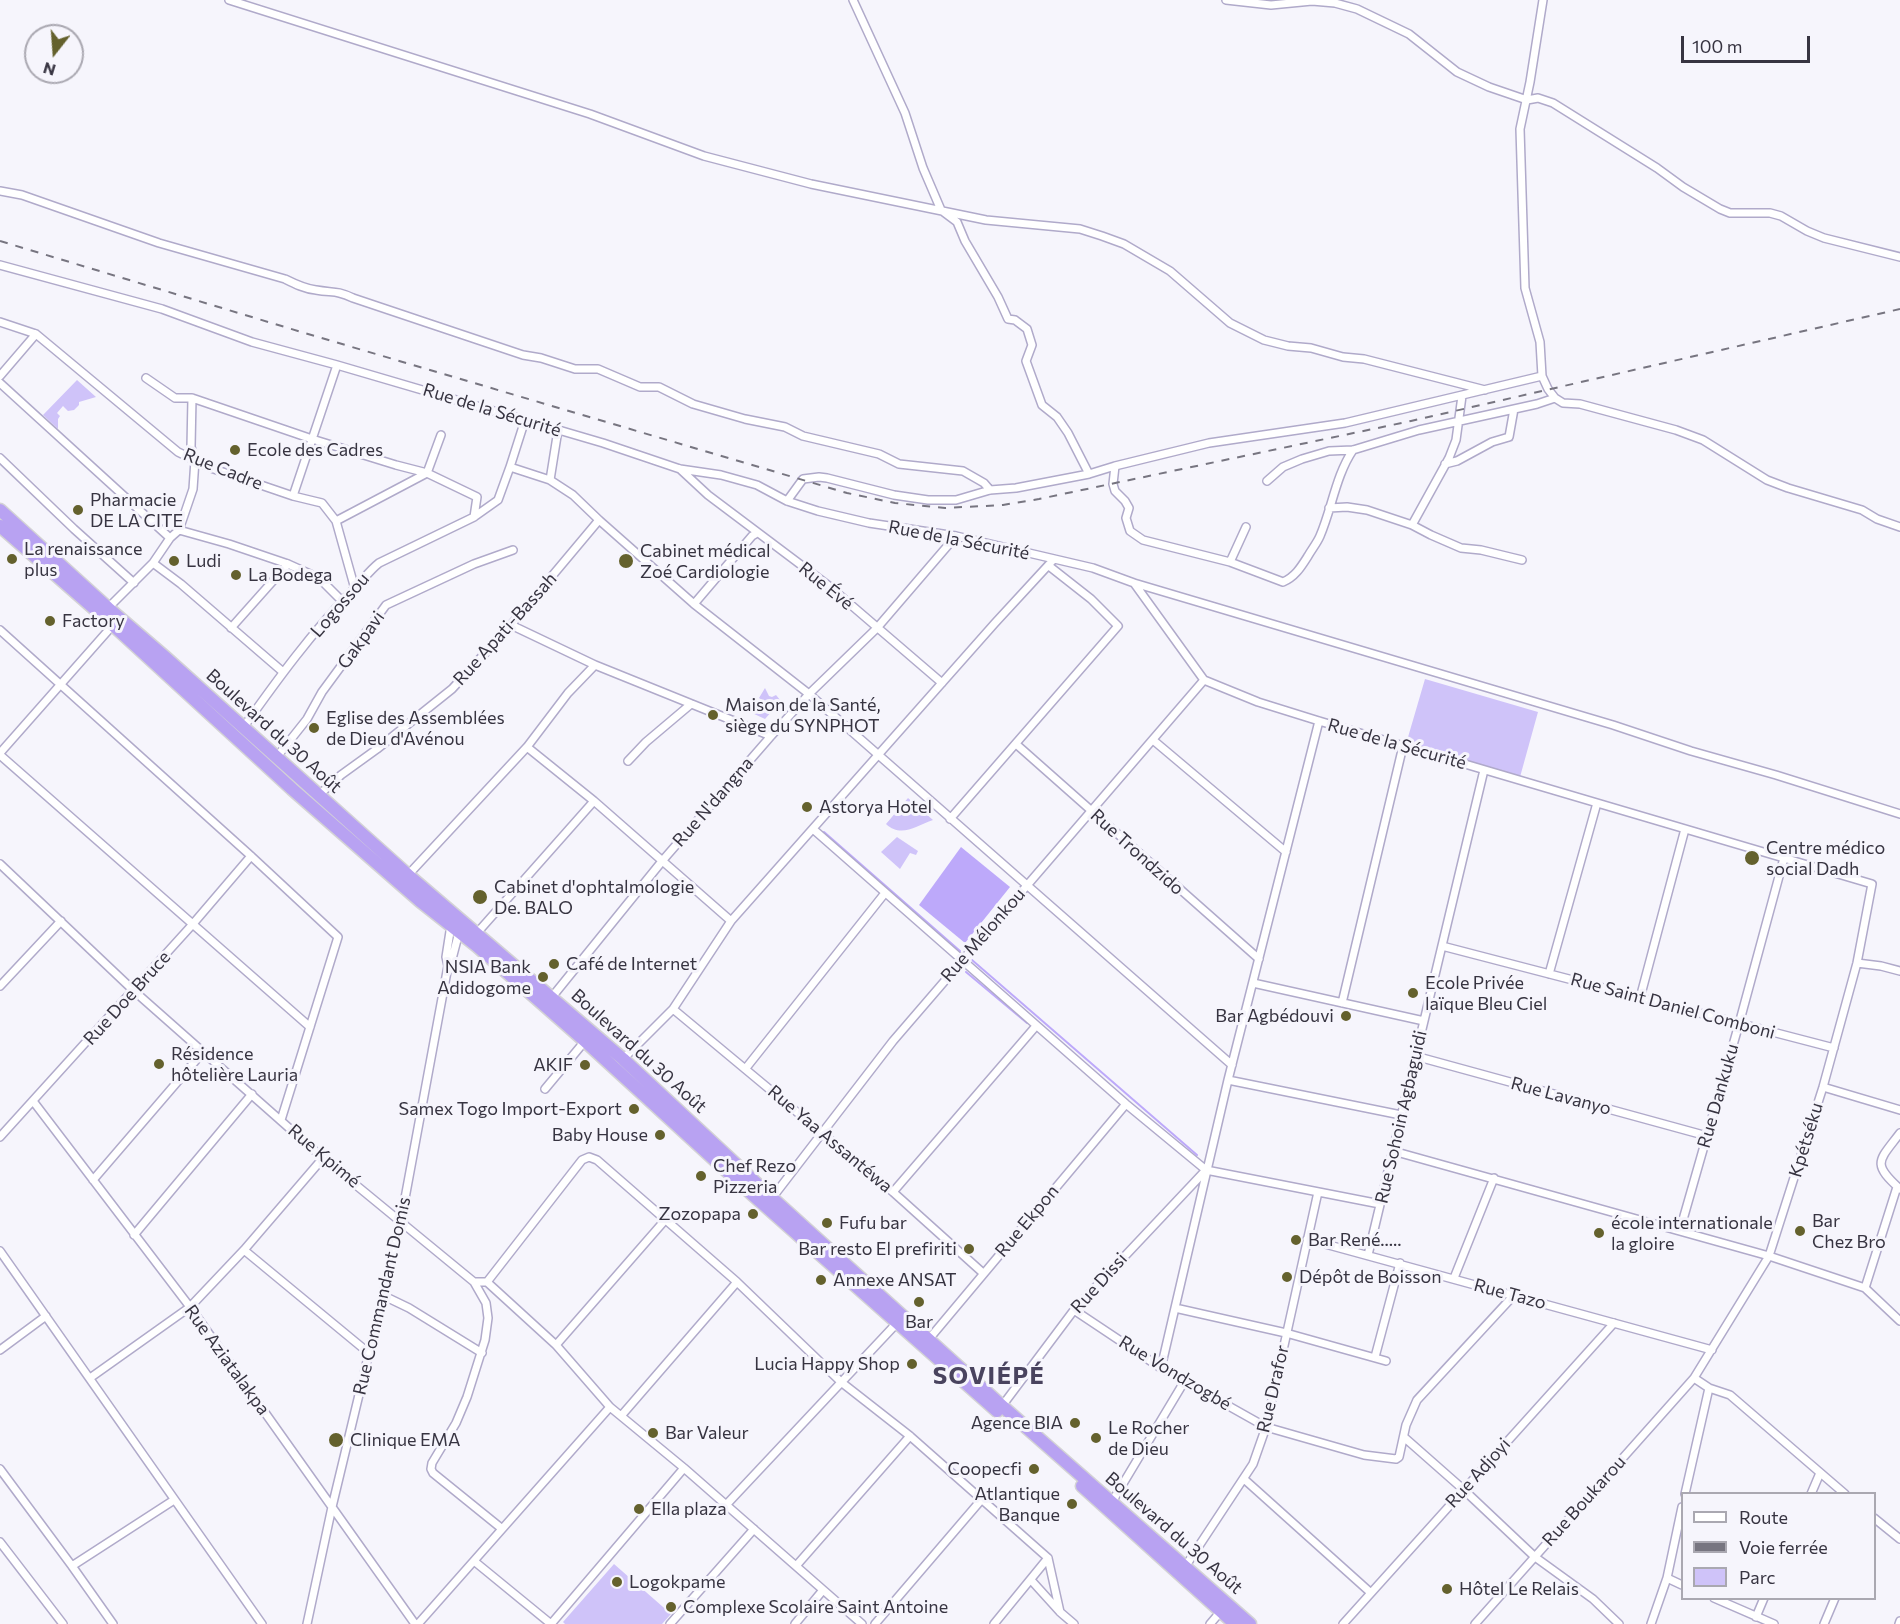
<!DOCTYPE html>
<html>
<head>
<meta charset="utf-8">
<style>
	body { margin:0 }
	#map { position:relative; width:1900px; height:1624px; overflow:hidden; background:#f6f5fc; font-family:Commissioner,sans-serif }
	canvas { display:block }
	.legend { position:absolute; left:1681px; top:1492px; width:195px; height:108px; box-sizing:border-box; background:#f6f5fc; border:2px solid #aaa8b1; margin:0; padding:8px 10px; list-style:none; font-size:18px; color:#373441 }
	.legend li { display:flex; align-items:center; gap:12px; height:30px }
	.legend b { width:30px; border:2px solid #aaa8b1 }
	.north { position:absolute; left:24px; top:24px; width:60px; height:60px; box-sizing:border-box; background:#f6f5fc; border:2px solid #aaa8b1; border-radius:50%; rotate:197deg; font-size:16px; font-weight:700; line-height:24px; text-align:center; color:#373441 }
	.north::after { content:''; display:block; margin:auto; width:21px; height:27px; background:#64612d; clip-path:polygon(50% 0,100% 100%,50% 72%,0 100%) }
	.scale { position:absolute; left:1681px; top:36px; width:129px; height:27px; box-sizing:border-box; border:3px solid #373441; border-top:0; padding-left:8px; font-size:18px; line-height:21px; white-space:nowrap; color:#373441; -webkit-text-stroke:4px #f6f5fc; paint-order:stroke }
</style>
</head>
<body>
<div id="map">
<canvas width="1900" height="1624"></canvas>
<ul class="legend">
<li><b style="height:8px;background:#fff"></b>Route</li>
<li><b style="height:8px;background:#777580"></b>Voie ferrée</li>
<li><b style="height:16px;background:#cfc3f9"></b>Parc</li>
</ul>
<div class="north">N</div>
<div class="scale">100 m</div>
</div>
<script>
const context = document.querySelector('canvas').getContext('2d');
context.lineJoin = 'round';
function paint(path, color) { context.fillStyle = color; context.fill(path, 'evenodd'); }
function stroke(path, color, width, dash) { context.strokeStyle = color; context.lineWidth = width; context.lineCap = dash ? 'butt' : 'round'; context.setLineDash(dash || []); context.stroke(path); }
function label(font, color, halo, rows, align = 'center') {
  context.font = font + ' Commissioner,sans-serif'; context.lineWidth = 6; context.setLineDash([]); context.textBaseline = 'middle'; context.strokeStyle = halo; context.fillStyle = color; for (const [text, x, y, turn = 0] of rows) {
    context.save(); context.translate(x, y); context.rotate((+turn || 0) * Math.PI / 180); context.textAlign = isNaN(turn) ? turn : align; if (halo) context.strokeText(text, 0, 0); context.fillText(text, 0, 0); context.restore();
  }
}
const green = new Path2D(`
	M77,380L96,397L79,402V405L74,410L68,411L63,406L57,413L60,416L58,419V429L43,415Z
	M1425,679L1538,712L1520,777L1406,744Z
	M765,688L769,696L772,697L776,695L781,701L765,719L739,707L740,704L752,710L759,706L762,700L759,698Z
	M908,798L933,820C916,826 901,838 886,824Z
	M897,837L918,851L916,855L910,853L900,869L881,852Z
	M614,1564L671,1614L662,1624H565L563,1622Z`);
const water = new Path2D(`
	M961,847L1010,887L965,943L919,905Z`);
const stream = new Path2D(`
	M824,832L960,951
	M972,960L1197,1155
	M966,972L1027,1023`);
const minor = new Path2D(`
	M229,0L590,114L704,156L811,184L986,220L1080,229L1102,236L1124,244L1170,271L1230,323L1264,340L1288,346L1311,348L1343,357L1364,359L1485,390
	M853,0L905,113L923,168L941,210L957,222L965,241L998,297L1008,319L1015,320L1027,329L1032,345L1026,361L1042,405L1057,417L1068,433L1089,474
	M1226,0L1271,5L1312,1L1335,3L1357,9L1409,34L1457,72L1489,87L1527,100L1538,98L1553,103L1657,168L1683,187L1720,209L1730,213H1770L1781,216L1807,231L1824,238L1900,257
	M1543,0L1530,82L1520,129L1525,288L1540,342L1542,376L1548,389L1555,398L1563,403L1580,404L1676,430L1703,440L1767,480L1788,488L1862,510L1877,519L1900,527
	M0,191L22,195L159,243L285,279C295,284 305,289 316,290C333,293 336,290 353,298L523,355L541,358L575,369H598L640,387H659L693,404L745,419L785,427L803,436L879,454L899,464L963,471L984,483L990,490
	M0,265L162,309L252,342L337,365L603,443L680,469L721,475L757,485L787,501L818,511L869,523L956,536L1093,568L1134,583L1204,680L1258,702L1319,721L1872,884L1857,963L1823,1087L1769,1256L1694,1378L1475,1624
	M0,322L36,334L178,452L211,468L293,496L322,503L336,521L355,589
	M0,376L36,334
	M146,378L175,398H192L312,439L396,465L427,473L477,497L474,517
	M0,383L170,538
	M0,458L74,529L134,583
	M1445,464L1457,461L1492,442L1509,437L1514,409
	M1115,466L1113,484L1115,491L1125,501L1129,508L1126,518L1130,531L1143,540L1230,562L1283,582C1295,577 1301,567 1308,556C1312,549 1317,543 1320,536C1332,508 1336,475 1353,450
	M510,467L525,420
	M680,469L708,495L829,586L942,683
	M550,480L573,495L599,520L694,604L809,694L1232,1065
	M1267,481L1283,467L1302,459L1329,451L1353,450L1419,430L1537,404L1555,398
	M293,496L337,365
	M787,501L803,479L819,477L827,478L894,495L928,500H956L990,490L1016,488L1089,474L1115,466L1209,443L1345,423L1542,376
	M1329,508L1347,507L1367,510L1412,525L1431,535L1461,548L1481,550L1522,560
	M336,521L427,473L441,435
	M1412,525L1449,458L1456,440L1462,396
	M179,530L229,544L288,564L319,578L342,601
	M1230,562L1246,527
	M153,563L181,584L283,672
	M1134,583L1613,725L1691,751L1776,775L1900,814
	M694,604L752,536L757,533
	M108,608L153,563L170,538L179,530L193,489L195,460L191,447L192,398
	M511,625L595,665L771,736
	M231,628L288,564
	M0,630L251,856L338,937L281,1120
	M243,728C277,680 312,632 353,590C362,581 369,571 379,563L474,517L498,500L510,467L550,480L558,430
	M1153,740L1286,852
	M1016,744L1259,959
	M527,747L594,801L731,921
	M0,753L113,625
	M0,755L310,1027
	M276,758L307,719L322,692L386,605L474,564L513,550
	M628,761L646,742L691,704
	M319,795L341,775L377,749L452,689L511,625L599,520
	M950,819L1118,626L1091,599L1049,566
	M813,829L1126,1104L1206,1170L1380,1204
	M0,864L133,990L323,1158L474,1282H487L556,1345L610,1407L684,1468L862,1624
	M408,875L527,747L568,693L595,665
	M477,933L594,801
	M1442,946L1834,1048
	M1857,963L1881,966L1900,971
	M448,966L446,957L451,925
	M1549,974L1597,803
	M1253,983L1424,1021
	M0,986L61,921
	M552,997L663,860L771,736L809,694L877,628L956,536
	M1640,998L1685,829
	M1342,1003L1403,746
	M673,1009L893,1192L983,1273
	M1415,1056L1707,1136
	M623,1059L673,1009L731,921L995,623L1054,559
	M746,1068L885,893
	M1228,1080L1401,1115
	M1823,1087L1900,1110
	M545,1089L585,1041
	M33,1101L190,1307L415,1624
	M1900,1133C1879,1161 1871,1163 1900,1189
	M0,1137L192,925L251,856
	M1393,1151L1769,1256L1865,1288L1900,1321
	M93,1180L203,1052
	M893,1192L1036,1026
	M772,1198L893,1041L1204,680
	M1680,1230L1739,1024L1784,858
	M134,1235L252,1094
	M1307,1239L1712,1350
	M244,1250L370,1354
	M0,1251L262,1624
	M1368,1255L1484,770
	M1454,1278L1494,1178
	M474,1282L486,1303L488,1318L485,1340L467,1397L456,1423L432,1463L431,1469L433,1473L501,1528
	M487,1282L582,1160L589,1157L597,1160L737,1282L841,1382L910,1436L1048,1558L1060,1612
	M1865,1288L1897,1187
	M384,1296L409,1308L482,1353
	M1175,1308L1286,1333L1386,1361
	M1074,1310L1161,1368L1266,1427L1364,1455L1396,1459L1399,1457L1406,1425L1417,1400L1514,1295
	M929,1339L1126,1104
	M556,1345L666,1219
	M0,1350L46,1316
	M1375,1357L1400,1263
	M1161,1368L1228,1080L1319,721
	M90,1378L190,1307L244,1250L323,1158
	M1694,1378L1709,1388L1730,1395L1845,1494
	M1002,1406L1074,1310L1206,1170
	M621,1416L737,1282
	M1405,1438L1464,1490L1535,1557L1593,1599L1619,1624
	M0,1469L72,1566L113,1624
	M1244,1479L1371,1593
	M1685,1494L1709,1388
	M1811,1494L1820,1473
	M1112,1502L1184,1382
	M726,1505L896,1324
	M1874,1518L1900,1539
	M0,1542L63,1624
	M474,1561L551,1624
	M72,1566L174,1500
	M796,1566L910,1436
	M1185,1567L1253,1464L1266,1427L1318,1192
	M1667,1578L1682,1585
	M1031,1580L1060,1612L1074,1624
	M1714,1598L1774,1624
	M1756,1617L1764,1598
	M307,1624L332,1507L401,1220L448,966L452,959L459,932
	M418,1624L610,1407
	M551,1624L684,1468
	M670,1624L754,1529
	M795,1624L823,1590
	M875,1624L982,1499
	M994,1624L1048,1558
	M1210,1624L1222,1610
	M1343,1624L1614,1323
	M1651,1624L1667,1578L1682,1507
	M1824,1624L1835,1598
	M1899,1624L1900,1621`);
const trunk = new Path2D(`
	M0,510L108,608L165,657L408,875L623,1059L772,1198L1002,1406L1250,1624
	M0,526L113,625L292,789L420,901L477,946L585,1041L753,1195L997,1411
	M1082,1486L1235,1624`);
const rail = new Path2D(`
	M0,241L308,334L847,493L895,503L945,508L1003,505L1039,499L1411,421L1900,309`);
const markers = [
	[235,450,6,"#64612d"],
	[78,510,6,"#64612d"],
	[12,559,6,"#64612d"],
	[174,561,6,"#64612d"],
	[626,561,8,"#64612d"],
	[236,575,6,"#64612d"],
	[50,621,6,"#64612d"],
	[713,715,6,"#64612d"],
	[314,728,6,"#64612d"],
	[807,807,6,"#64612d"],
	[1752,858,8,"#64612d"],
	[480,897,8,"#64612d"],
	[554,964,6,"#64612d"],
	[543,977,6,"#64612d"],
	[1413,993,6,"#64612d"],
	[1346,1016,6,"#64612d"],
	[159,1064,6,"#64612d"],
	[585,1065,6,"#64612d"],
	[634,1109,6,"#64612d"],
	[660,1135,6,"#64612d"],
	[701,1176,6,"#64612d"],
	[753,1214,6,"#64612d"],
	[827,1223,6,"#64612d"],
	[1800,1231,6,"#64612d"],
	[1599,1233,6,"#64612d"],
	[1296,1240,6,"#64612d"],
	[969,1249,6,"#64612d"],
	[1287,1277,6,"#64612d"],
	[821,1280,6,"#64612d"],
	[919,1302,6,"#64612d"],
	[912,1364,6,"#64612d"],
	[1075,1423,6,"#64612d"],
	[653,1433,6,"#64612d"],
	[1096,1438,6,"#64612d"],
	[336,1440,8,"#64612d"],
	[1034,1469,6,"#64612d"],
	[1072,1504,6,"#64612d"],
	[639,1509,6,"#64612d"],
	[617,1582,6,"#64612d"],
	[1447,1589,6,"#64612d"],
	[671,1607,6,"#64612d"]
];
const streetNames = [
	["Rue de la Sécurité",492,410,17],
	["Rue Cadre",223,469,22],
	["Rue de la Sécurité",959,540,11],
	["Rue Évé",826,586,39],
	["Logossou",340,605,-49],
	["Rue Apati-Bassah",505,629,-48],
	["Gakpavi",361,640,-54],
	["Boulevard du 30 Août",274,731,42],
	["Rue de la Sécurité",1397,744,16],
	["Rue N'dangna",713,802,-49],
	["Rue Trondzido",1137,852,42],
	["Rue Mélonkou",983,935,-49],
	["Rue Doe Bruce",127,998,-48],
	["Rue Saint Daniel Comboni",1673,1006,15],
	["Boulevard du 30 Août",639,1051,42],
	["Rue Lavanyo",1561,1096,15],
	["Rue Dankuku",1718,1096,-74],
	["Rue Sohoin Agbaguidi",1401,1117,-77],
	["Rue Yaa Assantéwa",830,1139,40],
	["Kpétséku",1806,1140,-73],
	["Rue Kpimé",324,1156,40],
	["Rue Ekpon",1027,1221,-50],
	["Rue Dissi",1099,1283,-48],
	["Rue Tazo",1510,1294,15],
	["Rue Commandant Domis",382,1296,-77],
	["Rue Aziatalakpa",227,1360,54],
	["Rue Vondzogbé",1175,1373,31],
	["Rue Drafor",1273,1389,-77],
	["Rue Adjoyi",1478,1473,-48],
	["Rue Boukarou",1584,1501,-48],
	["Boulevard du 30 Août",1174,1533,41]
];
const poiNames = [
	["Ecole des Cadres",247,450],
	["Pharmacie",90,500],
	["DE LA CITE",90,521],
	["La renaissance",24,549],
	["plus",24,570],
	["Cabinet médical",640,551],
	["Zoé Cardiologie",640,572],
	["Ludi",186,561],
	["La Bodega",248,575],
	["Factory",62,621],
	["Maison de la Santé,",725,705],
	["siège du SYNPHOT",725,726],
	["Eglise des Assemblées",326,718],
	["de Dieu d'Avénou",326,739],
	["Astorya Hotel",819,807],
	["Centre médico",1766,848],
	["social Dadh",1766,869],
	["Cabinet d'ophtalmologie",494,887],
	["De. BALO",494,908],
	["Café de Internet",566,964],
	["NSIA Bank",531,967,"right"],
	["Adidogome",531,988,"right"],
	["Ecole Privée",1425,983],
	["laïque Bleu Ciel",1425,1004],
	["Bar Agbédouvi",1334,1016,"right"],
	["Résidence",171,1054],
	["hôtelière Lauria",171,1075],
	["AKIF",573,1065,"right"],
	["Samex Togo Import-Export",622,1109,"right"],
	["Baby House",648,1135,"right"],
	["Chef Rezo",713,1166],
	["Pizzeria",713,1187],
	["Zozopapa",741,1214,"right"],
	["Bar",1812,1221],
	["Chez Bro",1812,1242],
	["Fufu bar",839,1223],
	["école internationale",1611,1223],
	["la gloire",1611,1244],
	["Bar René.....",1308,1240],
	["Bar resto El prefiriti",957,1249,"right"],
	["Dépôt de Boisson",1299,1277],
	["Annexe ANSAT",833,1280],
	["Bar",919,1322,"center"],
	["Lucia Happy Shop",900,1364,"right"],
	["Agence BIA",1063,1423,"right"],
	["Le Rocher",1108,1428],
	["de Dieu",1108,1449],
	["Bar Valeur",665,1433],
	["Clinique EMA",350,1440],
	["Coopecfi",1022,1469,"right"],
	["Atlantique",1060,1494,"right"],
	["Banque",1060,1515,"right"],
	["Ella plaza",651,1509],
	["Logokpame",629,1582],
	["Hôtel Le Relais",1459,1589],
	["Complexe Scolaire Saint Antoine",683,1607]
];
const districtNames = [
	["SOVIÉPÉ",989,1376]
];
paint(green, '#cfc3f9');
paint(water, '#bda9fa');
stroke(stream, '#bda9fa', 2);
stroke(minor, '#b0aaca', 10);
stroke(trunk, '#d3d2d5', 15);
stroke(minor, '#fff', 7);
stroke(trunk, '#b8a2f2', 12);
stroke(rail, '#777580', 2, [8, 8]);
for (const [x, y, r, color] of markers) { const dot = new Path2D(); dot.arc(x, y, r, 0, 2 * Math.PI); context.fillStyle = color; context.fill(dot); stroke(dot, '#f6f5fc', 2); }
label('18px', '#373441', '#f6f5fc', streetNames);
label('18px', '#373441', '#f6f5fc', poiNames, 'left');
context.letterSpacing = '1.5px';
label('bold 24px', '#49435e', '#f6f5fc', districtNames);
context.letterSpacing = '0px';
</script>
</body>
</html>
